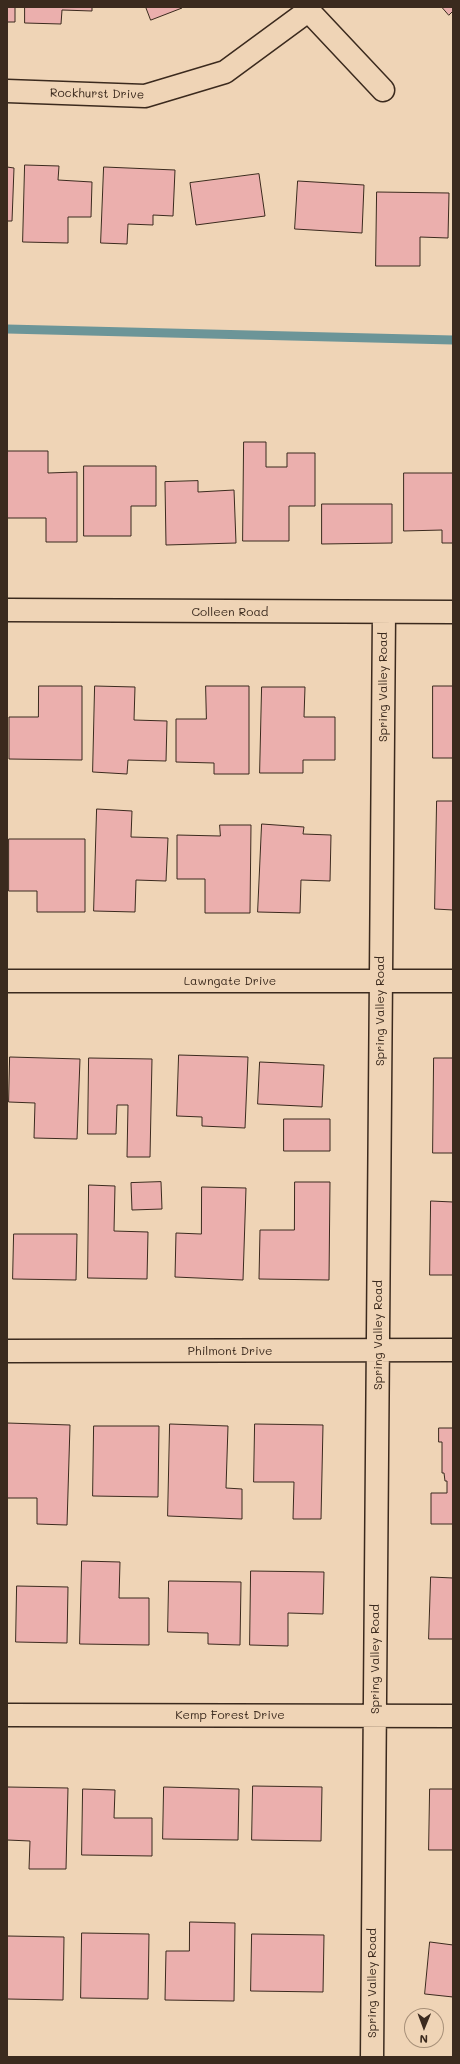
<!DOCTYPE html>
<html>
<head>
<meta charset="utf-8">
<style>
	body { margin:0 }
	#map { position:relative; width:460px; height:2064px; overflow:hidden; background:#efd4b6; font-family:Mali,sans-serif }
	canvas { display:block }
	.frame { position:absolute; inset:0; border:8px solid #3b2a1e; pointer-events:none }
	.north { position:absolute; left:404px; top:2008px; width:40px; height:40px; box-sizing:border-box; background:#efd4b6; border:1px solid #a79079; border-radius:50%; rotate:181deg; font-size:11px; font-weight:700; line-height:16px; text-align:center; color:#3b2a1e }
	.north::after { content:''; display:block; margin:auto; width:14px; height:18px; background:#3b2a1e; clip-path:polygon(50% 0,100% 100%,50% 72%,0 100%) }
</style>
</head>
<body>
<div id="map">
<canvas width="460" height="2064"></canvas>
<div class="frame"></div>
<div class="north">N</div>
</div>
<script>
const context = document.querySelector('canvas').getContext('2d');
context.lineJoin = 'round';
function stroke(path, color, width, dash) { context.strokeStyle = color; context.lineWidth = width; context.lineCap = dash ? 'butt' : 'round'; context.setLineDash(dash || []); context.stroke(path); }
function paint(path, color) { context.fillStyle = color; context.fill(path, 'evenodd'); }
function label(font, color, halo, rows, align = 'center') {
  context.font = font + ' Mali,sans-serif'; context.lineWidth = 3; context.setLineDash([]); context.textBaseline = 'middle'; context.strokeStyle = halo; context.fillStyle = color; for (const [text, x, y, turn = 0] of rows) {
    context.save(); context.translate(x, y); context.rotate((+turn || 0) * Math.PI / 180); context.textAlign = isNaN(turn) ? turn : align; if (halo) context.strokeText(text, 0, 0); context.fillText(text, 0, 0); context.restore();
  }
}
const stream = new Path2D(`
	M7,329L453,340`);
const building = new Path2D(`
	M7,7H15V22H7Z
	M25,7H92V11L62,10L61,24L25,23Z
	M146,7H181L182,8L151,20Z
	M442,7H453V11L449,15Z
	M25,165L59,166L58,180L92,182L91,217H68V243L23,242Z
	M7,167L14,168L12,221H7Z
	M104,167L175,170L173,216L153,215V225L128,224L127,244L101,243Z
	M259,174L265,216L196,225L190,183Z
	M298,181L364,185L362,233L295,229Z
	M377,192L449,193L448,238L420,237V266H376Z
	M244,442H266V467H287V453H315V506H289V541H243Z
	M7,451H48V473L77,472V542H46V518H7Z
	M84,466H156V506H131V536H84Z
	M404,473H453V543H442V530L404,531Z
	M198,481V492L234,490L236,543L166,545L165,482Z
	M322,504H392V543L322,544Z
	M39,686H82V760L9,759V717H38Z
	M95,686L135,687L134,720L167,721L166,761L128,760L127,774L93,772Z
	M206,686H249V774H214V763L176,762V719H206Z
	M433,686H453V758H433Z
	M262,687H305L304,717H335V760H303V773H260Z
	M437,801H453V910L435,909Z
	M97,809L132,811L131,837L168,838L166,881L136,880L135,912L94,911Z
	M262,824L304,827L303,834L331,835L330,881L301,880L300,913L258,912Z
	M220,825H251L250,913H205V879H177V835L220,836Z
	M9,839H85V912H37V891H9Z
	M179,1055L248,1057L245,1128L202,1126V1117L177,1116Z
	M10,1057L80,1059L77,1139L34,1138L35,1103L9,1102Z
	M89,1058L152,1059L150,1157H127L128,1105H117L116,1134H88Z
	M434,1058H453V1153H433Z
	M260,1062L324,1065L322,1107L258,1104Z
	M284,1119H330V1151H284Z
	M161,1182L162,1209L132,1210L131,1183Z
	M295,1182H330L329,1280L259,1279L260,1230H294Z
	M89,1185L115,1186L114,1231L148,1232L147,1279L88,1278Z
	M202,1187L246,1188L243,1280L175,1277L176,1233L201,1234Z
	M431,1201L453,1202V1275H430Z
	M14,1234H77L76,1280L13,1279Z
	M7,1423L70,1425L67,1525L37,1524V1498H7Z
	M170,1424L228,1426L226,1488L242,1489V1519L168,1516Z
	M255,1424L323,1425L321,1519H293L294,1482H254Z
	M94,1426H159L158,1497L93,1496Z
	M439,1428H453V1524H431V1493H447V1481H445L444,1473H442V1442H439Z
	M82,1561L120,1562L119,1598H149V1645L80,1644Z
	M251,1571L324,1572L323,1614L288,1613V1646L250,1645Z
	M431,1577L453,1578V1639H429Z
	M169,1581L241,1582L240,1645L208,1644V1633L168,1632Z
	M17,1586L68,1587L67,1643L16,1642Z
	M253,1786L322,1787L321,1841L252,1840Z
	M7,1787L68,1788L66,1869H29L30,1841L7,1840Z
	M164,1787L239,1789L238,1840L163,1839Z
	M83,1789L115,1790L114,1818H152V1856L82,1855Z
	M430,1789H453V1850H429Z
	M190,1922L235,1923L234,2001L165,2000L166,1951H189Z
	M82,1933L149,1934L148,1999L81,1998Z
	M252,1934L324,1935L323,1992L251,1991Z
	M7,1936L64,1937L63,2000L7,1999Z
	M430,1942L453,1945V1997L425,1994Z`);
const minor = new Path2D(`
	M305,7L383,90
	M7,91L145,96L225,72L308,11
	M7,610L453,612
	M7,981H453
	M7,1351L453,1350
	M7,1715L453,1716
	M372,2057L384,613`);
const streetNames = [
	["Rockhurst Drive",97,94,1],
	["Colleen Road",230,612],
	["Spring Valley Road",383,687,-90],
	["Lawngate Drive",230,981],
	["Spring Valley Road",380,1011,-90],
	["Spring Valley Road",378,1335,-90],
	["Philmont Drive",230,1351],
	["Spring Valley Road",375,1659,-90],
	["Kemp Forest Drive",230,1715],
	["Spring Valley Road",372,1983,-90]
];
stroke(stream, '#6c9598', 9);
paint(building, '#ebafad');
stroke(building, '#3b2a1e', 1);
stroke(minor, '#3b2a1e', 25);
stroke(minor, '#efd4b6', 22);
label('12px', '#3b2a1e', '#efd4b6', streetNames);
</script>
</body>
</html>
